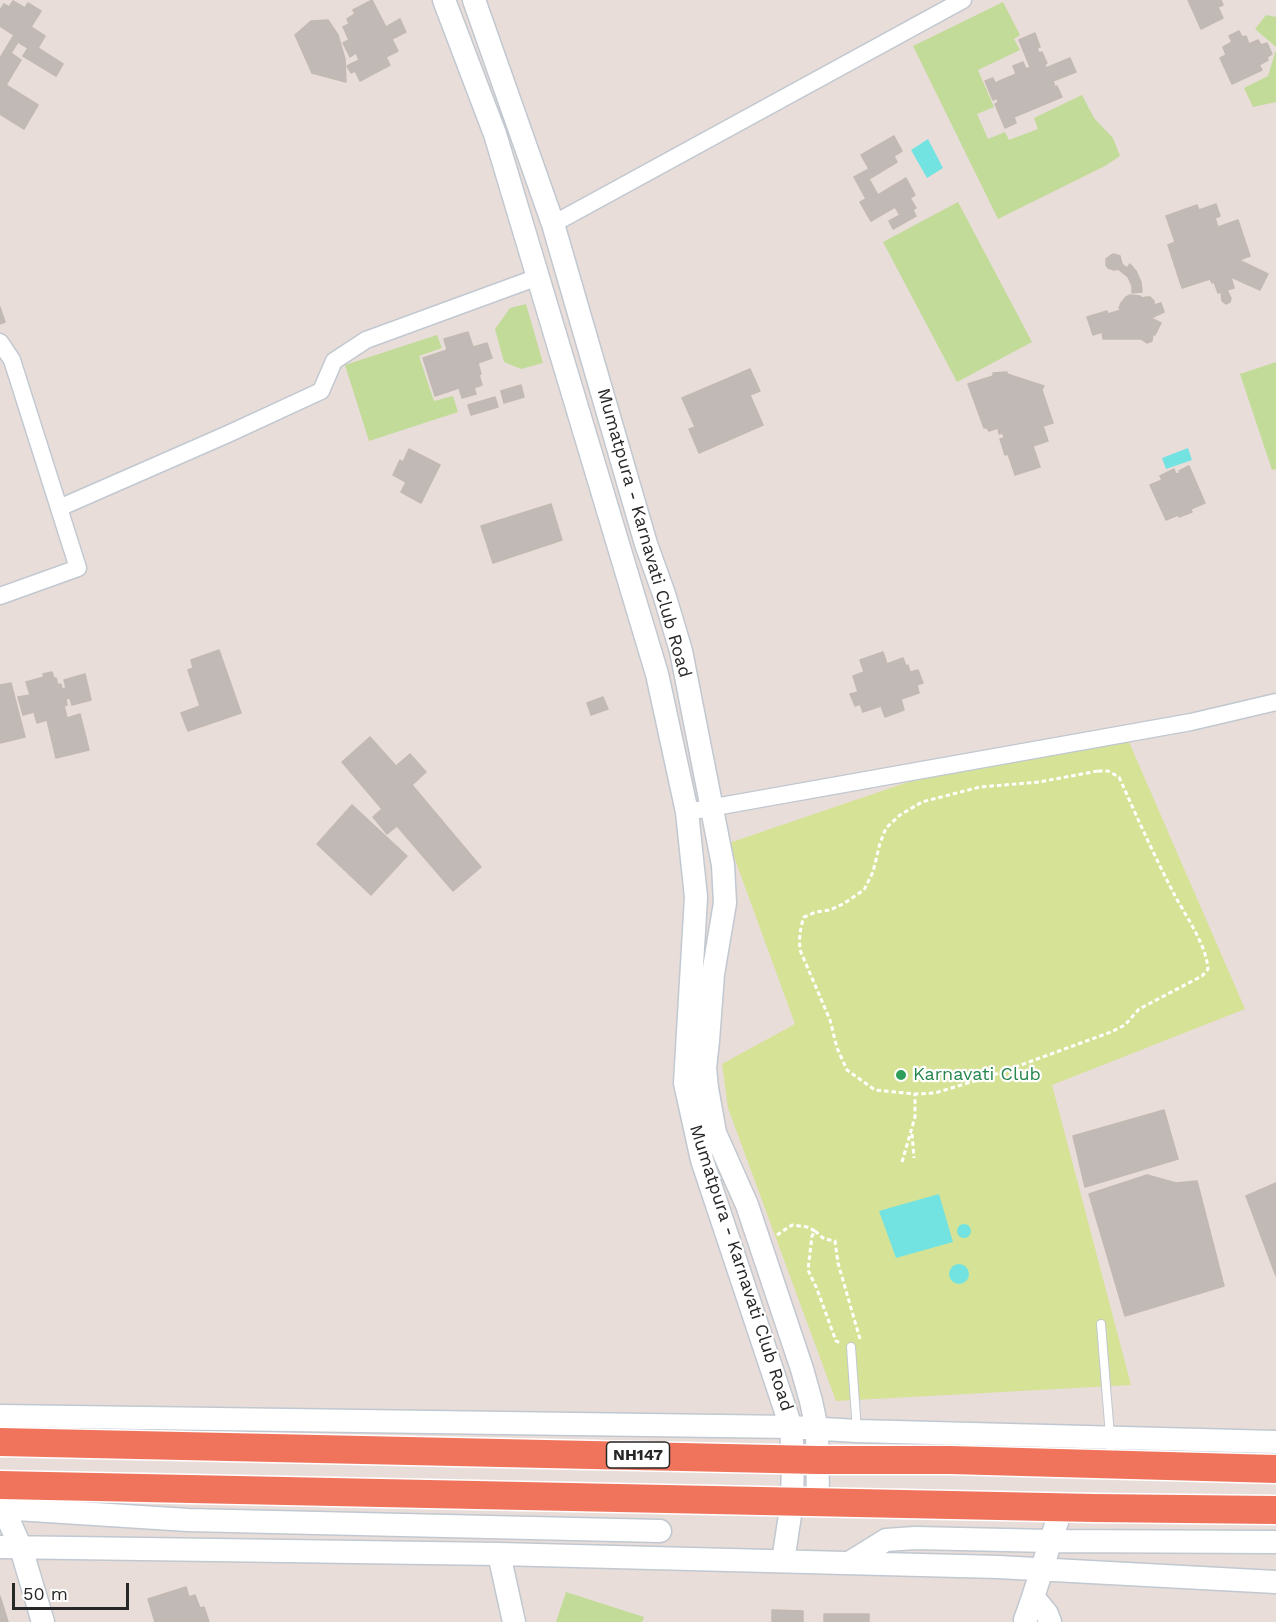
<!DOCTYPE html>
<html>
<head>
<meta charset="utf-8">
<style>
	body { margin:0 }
	#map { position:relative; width:1276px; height:1622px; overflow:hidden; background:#e8ddd9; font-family:"Work Sans",sans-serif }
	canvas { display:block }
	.scale { position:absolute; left:12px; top:1583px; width:117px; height:27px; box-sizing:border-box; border:3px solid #272727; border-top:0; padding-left:8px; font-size:18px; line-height:21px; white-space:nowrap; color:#272727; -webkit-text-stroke:4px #fff; paint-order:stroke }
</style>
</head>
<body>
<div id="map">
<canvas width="1276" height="1622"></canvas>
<div class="scale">50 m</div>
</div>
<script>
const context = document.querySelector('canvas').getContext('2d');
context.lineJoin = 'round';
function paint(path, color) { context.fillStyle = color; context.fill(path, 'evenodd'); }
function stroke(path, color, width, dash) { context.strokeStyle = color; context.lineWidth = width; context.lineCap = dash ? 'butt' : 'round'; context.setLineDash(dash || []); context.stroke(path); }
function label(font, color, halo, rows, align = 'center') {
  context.font = font + ' "Work Sans",sans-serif'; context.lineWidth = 4.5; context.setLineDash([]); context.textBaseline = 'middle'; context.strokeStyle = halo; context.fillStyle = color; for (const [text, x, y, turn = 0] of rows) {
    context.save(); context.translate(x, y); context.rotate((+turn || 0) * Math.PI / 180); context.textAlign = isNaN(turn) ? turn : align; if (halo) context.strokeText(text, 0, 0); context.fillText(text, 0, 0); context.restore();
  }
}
const green = new Path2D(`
	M1003,2L1020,35L1014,39L1020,50L978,70L994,107L977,114L988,139L1005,132L1009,140L1038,129L1034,118L1082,95L1094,118L1113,138L1120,156L1105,166L998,219L913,46Z
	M1266,15L1276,17V47L1255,29Z
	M1276,50V102L1253,107L1244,88L1268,76Z
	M958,202L1032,342L957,382L883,242Z
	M526,304L543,363L521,369L504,362L495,329L510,308Z
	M437,335L442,348L419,356L434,401L453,396L458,412L369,441L345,365Z
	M1276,362V469L1272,470L1240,374Z
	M566,1592L644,1617L642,1622H556Z`);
const pitch = new Path2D(`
	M1129,742L1245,1009L1052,1085L1131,1385L836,1401L728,1108L722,1064L795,1024L729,843L914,780Z`);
const water = new Path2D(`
	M928,139L943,168L927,178L911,150Z
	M1188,448L1192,460L1166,469L1162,458Z
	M939,1194L953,1242L896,1258L879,1211Z
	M957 1231a7 7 0 1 1 14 0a7 7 0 1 1-14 0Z
	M949 1274a10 10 0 1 1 20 0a10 10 0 1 1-20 0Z`);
const building = new Path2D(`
	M372,0L386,27L400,19L406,32L392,39L398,51L386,57L390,65L360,81L355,71L351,73L347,66L359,60L356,53L350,57L343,43L349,40L343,27L349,24L347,19L355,14L353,10Z
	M1188,0H1221L1223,5L1218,7L1223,18L1201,29Z
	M13,1L25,8L28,3L41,11L31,27L45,36L38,48L63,64L56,76L23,56L28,48L18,42L11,53L21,60L6,85L38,105L24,129L0,114V58L14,35L0,26V10L4,4L9,7Z
	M328,20L338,35L345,59L346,82L312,73L295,35L311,21Z
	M1239,31L1242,37L1246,36L1249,44L1258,40L1261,45L1267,43L1272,54L1267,57L1268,60L1259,65L1262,70L1232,84L1220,58L1226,55L1223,47L1232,42L1229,36Z
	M1035,33L1040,47L1037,48L1039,53L1042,52L1047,63L1045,64L1046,68L1070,58L1076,72L1053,81L1055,87L1057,86L1062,97L1014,117L1016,123L1005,128L995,104L998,102L997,98L993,100L985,81L993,78L995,83L1016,74L1013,66L1023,62L1026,69L1030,67L1019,40Z
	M894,136L902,151L894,156L897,162L869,179L878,195L906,178L915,195L910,198L916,208L913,210L916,216L893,229L889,221L900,215L895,207L871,221L860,202L866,199L854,177L869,169L861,155Z
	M1216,204L1220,216L1215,218L1218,227L1238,220L1250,256L1239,260L1268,274L1260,290L1231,277L1234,288L1227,290L1231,298L1230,302L1226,304L1222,301L1221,292L1218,293L1214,282L1212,283L1210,279L1182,288L1168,245L1175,242L1166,216L1197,205L1199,210Z
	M1114,254L1120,256L1122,264L1127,268L1130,264L1136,271L1141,282L1142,292L1132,293V286L1128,277L1118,269L1114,270L1108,268L1106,265V259L1111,255Z
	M1130,295L1140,296L1143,298L1146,297H1150L1154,301V305L1161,303L1164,312L1151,318L1161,323L1155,335L1153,334L1152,341L1147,343L1141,339H1103L1102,332L1093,335L1087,317L1107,311L1108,314L1121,310L1119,308L1121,303L1126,297Z
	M0,307L5,322L0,324Z
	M468,332L473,347L487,343L492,358L478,363L481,374L479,375L482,385L474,388L476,394L462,398L459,388L435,396L423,358L447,350L444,339Z
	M750,369L760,391L750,395L763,425L699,453L689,429L695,427L682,398Z
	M1007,372V374L1044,386L1042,390L1053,423L1043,426L1048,441L1033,446L1040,467L1015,475L1008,454L1005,455L1000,439L1004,438L1003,433L999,434L998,428L989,431L987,428H984L968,384L993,376V373Z
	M521,385L524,397L504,403L501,391Z
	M495,397L498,407L471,415L468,405Z
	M409,449L440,465L421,503L401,492L406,482L393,475L400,460L403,462Z
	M1189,466L1205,503L1191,509L1192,512L1179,517L1178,515L1166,520L1150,485L1162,480L1160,476L1174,469L1176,474L1180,473L1179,471Z
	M551,504L562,540L493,563L481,526Z
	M219,650L241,713L188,731L181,713L200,706L188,670L193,668L191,660Z
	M883,652L887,664L903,658L906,666L908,665L910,672L918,670L923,683L917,685L919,693L901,699L904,710L885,717L881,706L863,712L860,704L855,706L850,694L858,692L853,676L864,672L860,660Z
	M52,672L54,678H56L58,685L61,684L62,689L66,688L64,680L85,674L91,700L72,705L70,698L66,699L67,705L64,706L67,718L80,714L89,750L56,758L47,720L37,723L34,712L23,715L18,697L30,695L26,682L44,677L43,674Z
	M11,683L25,737L0,743V685Z
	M603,697L608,709L591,715L587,703Z
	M370,737L396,766L410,754L426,772L412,785L481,867L453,891L397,826L387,834L373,817L382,809L342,762Z
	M352,805L407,856L371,895L317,844Z
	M1164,1110L1178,1159L1085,1187L1073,1136Z
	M1147,1175L1176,1183L1197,1181L1224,1286L1125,1316L1089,1194Z
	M1276,1183V1276L1246,1196Z
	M186,1587L189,1597L195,1595L200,1608L204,1607L209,1622H155L148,1599Z
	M0,1596L8,1622H0Z
	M772,1610L803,1611V1622H772Z
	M824,1614H869V1622H824Z`);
const path = new Path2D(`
	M1098,771H1108L1119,777C1136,815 1153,853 1172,890C1184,914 1206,943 1208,969L1202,976L1139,1009L1125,1025L1111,1032L988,1077L935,1093L915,1094L875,1090L847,1070L837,1048L830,1020L800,950C799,938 800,928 804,917L816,912L830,910L843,904L864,890L873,872L880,843L886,828L900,815L922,802L980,787L1039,782Z
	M912,1134L914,1158
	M902,1162L915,1117V1093
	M815,1231L824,1239L835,1241L838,1263L860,1339
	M777,1235L792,1225L807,1227L815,1231L812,1236L808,1270L817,1289L836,1341L841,1343`);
const lane = new Path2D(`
	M1101,1324L1112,1461
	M851,1347L857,1431`);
const street = new Path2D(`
	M553,224L963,0
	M0,342L12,360L78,568L0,596
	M59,508L228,434L321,391L334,361L366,340L538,277
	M687,812L1191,722L1276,702`);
const secondary = new Path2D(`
	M444,0L495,134L657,674L687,812L696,897L685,1083L702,1160L791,1427L793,1459L792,1502L783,1561
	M474,0L553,224L646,544L664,594L681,651L723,865L725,903L713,974L708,1041L705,1068L707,1088L715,1133L747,1205L802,1369L811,1401L817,1429L818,1502
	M0,1416L791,1427L857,1431L1276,1442
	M0,1501L21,1548L43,1622
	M0,1508L188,1520L660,1531
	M0,1547L499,1554L998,1567L1276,1582
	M499,1554L514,1622
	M849,1563L886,1540L915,1538L1050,1541L1276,1542
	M1034,1598L1047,1614L1050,1622
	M1026,1622L1025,1620C1039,1583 1048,1545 1062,1508`);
const highway = new Path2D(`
	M0,1442L818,1460H950L1276,1469
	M0,1485L1094,1508L1276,1510`);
const markers = [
	[901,1075,6,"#2e9e5b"]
];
const shields = [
	[638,1455,63]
];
const shieldNames = [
	["NH147",638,1455]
];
const streetNames = [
	["Mumatpura - Karnavati Club Road",644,533,74],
	["Mumatpura - Karnavati Club Road",741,1268,72]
];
const leisureNames = [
	["Karnavati Club",913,1075]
];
paint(green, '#c2db99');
paint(pitch, '#d6e295');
paint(water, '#73e3e2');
paint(building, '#c0b9b5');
stroke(building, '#c3b9b3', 1.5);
stroke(lane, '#c1c8d0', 10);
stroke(street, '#c1c8d0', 19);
stroke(secondary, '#c1c8d0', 25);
stroke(highway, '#fff', 31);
stroke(path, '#fff', 3, [4.5, 3]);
stroke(lane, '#fff', 8);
stroke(street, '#fff', 16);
stroke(secondary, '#fff', 22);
stroke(highway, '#f0745c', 28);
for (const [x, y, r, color] of markers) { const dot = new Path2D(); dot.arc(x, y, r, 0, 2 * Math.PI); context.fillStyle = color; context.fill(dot); stroke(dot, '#fff', 2); }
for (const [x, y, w] of shields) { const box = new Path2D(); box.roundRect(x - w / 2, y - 13, w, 26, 4.5); context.fillStyle = '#fff'; context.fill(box); stroke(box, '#272727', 1.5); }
label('bold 16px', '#272727', null, shieldNames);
label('18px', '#272727', '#fff', streetNames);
label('18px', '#27864d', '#fff', leisureNames, 'left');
</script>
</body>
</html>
